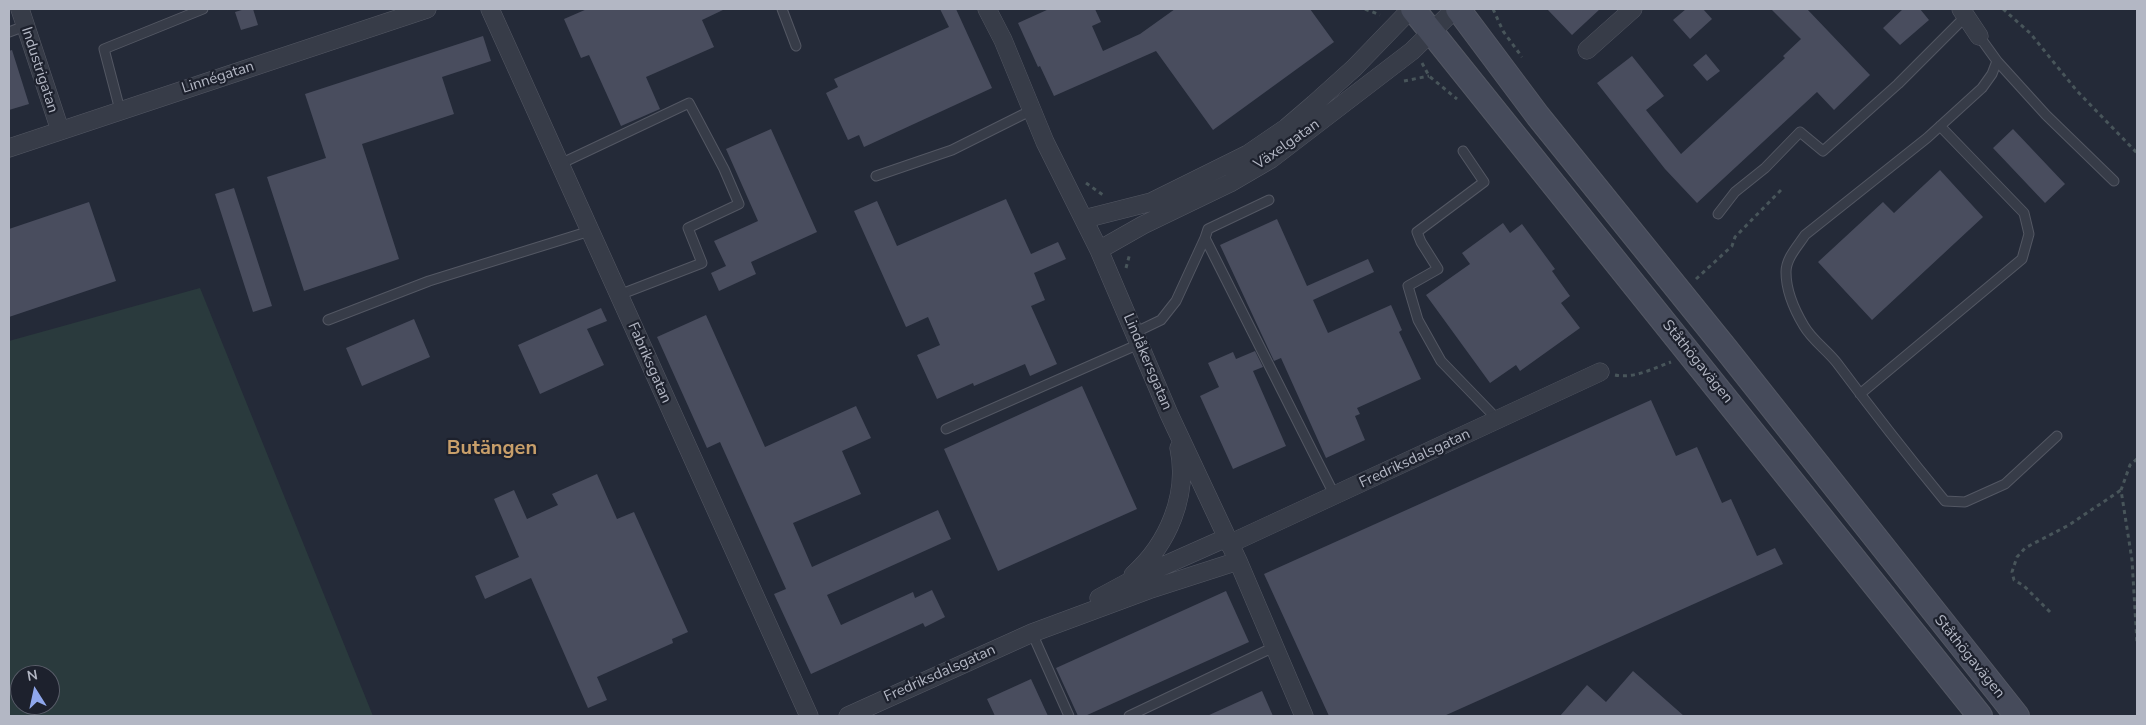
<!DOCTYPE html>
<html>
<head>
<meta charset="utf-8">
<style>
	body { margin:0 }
	#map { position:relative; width:2146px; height:725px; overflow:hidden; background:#242a38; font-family:"Nunito Sans",sans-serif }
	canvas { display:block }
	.frame { position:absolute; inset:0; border:10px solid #b3b7c4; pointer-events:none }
	.north { position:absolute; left:10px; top:665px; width:50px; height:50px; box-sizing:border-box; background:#1d212d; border:1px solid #595d69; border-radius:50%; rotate:350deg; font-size:14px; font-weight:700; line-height:20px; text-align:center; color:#b3b7c4 }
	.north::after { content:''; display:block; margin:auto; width:18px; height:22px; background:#8fa7ec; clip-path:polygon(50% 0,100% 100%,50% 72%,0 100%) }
</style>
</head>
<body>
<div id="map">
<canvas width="2146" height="725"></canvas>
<div class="frame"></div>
<div class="north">N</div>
</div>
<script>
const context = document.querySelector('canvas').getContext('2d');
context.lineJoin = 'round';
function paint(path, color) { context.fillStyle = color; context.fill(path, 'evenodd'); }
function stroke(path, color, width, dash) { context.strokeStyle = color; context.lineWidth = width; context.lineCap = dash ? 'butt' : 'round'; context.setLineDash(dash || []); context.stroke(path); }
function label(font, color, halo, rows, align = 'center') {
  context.font = font + ' "Nunito Sans",sans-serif'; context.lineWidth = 4.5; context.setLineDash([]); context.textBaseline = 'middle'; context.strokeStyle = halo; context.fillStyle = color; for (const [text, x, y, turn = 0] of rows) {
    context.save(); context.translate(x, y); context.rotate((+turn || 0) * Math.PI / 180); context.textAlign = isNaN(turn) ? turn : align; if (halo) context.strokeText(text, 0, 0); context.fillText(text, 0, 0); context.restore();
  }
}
const green = new Path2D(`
	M200,288L373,716H9V341ZM20,675H50V705H20Z`);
const building = new Path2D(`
	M245,9H253L258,25L241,30L235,12Z
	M587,9H725L702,20L714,47L646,77L660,109L621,126L589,55L581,58L564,19Z
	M940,9H956L992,88L864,147L859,135L848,140L826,93L838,87L834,79L949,27Z
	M1049,9H1095L1101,22L1092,26L1103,51L1140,34L1175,9H1310L1334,42L1213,130L1156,51L1054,96L1040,66L1038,67L1018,23Z
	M1547,9H1600L1572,35Z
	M1686,9H1703L1712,19L1690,39L1673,20Z
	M1771,9H1807L1870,75L1834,110L1817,92L1697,203L1665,169L1597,83L1632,56L1664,96L1646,110L1681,154L1785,58L1783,56L1801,39Z
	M1903,9H1920L1929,20L1900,45L1883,28Z
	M483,36L491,61L442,77L454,114L362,144L399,259L304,291L267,177L326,158L305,94Z
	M12,50L29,104L9,110V51Z
	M1706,54L1720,71L1707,81L1693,65Z
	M771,129L817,232L751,262L756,274L719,291L711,273L726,266L714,241L758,221L726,149Z
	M2013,129L2065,184L2045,203L1993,148Z
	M1940,170L1983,217L1872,320L1818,262L1883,202L1894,213Z
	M234,188L272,306L253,312L215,194Z
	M1006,199L1031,254L1058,242L1066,259L1034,273L1045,300L1031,306L1057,364L1030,376L1025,364L974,386L973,383L937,399L917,355L940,345L928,317L906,327L854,211L877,201L897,246Z
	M89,202L116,281L9,317V229Z
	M1277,219L1307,286L1368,259L1374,272L1313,300L1328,333L1391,305L1402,330L1399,332L1421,379L1357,408L1360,414L1355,416L1365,440L1326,458L1281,358L1274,361L1220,245Z
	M1503,223L1510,233L1522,224L1555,269L1552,271L1570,296L1561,303L1580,328L1520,371L1516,365L1490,383L1426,295L1470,264L1462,253Z
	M601,308L607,321L587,329L604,365L540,394L518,345Z
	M706,315L765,447L856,406L871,438L842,451L861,494L793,523L812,567L938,510L951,539L827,595L841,625L913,592L915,598L932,590L945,617L925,627L923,623L811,674L774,594L786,589L720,442L707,448L657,337Z
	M414,319L430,357L362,386L346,348Z
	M1255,351L1263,367L1253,371L1286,446L1233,469L1200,396L1219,387L1208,363L1233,352L1236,359Z
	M1082,386L1137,509L998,571L944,449Z
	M1651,400L1676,456L1697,447L1722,503L1731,499L1757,556L1775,548L1783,564L1444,716H1329L1264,574Z
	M597,474L617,519L634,512L688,632L672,639L673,643L597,677L607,700L588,708L531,578L485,599L475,576L519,557L494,499L514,490L527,519L558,505L552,494Z
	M1226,591L1249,642L1085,716H1078L1056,668Z
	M1633,671L1684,716H1560L1587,685L1606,702Z
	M1031,679L1048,716H995L987,699Z
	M1262,691L1273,716H1207Z`);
const path = new Path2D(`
	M1365,9L1380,15
	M1493,9L1503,31L1522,57
	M2003,9L2030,33L2077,91L2137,153
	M1422,63L1429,76L1457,99
	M1404,81L1429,76
	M1086,183L1103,195
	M1126,268L1130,253
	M1696,279L1732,246L1735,237L1782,189
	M1615,375C1634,379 1654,368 1671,362
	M2137,459L2130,465L2121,490L2132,560L2137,643
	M2050,612L2024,586L2014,580L2012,572L2017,557L2025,548L2069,525L2121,490`);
const service = new Path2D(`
	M782,9L796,46
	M9,32L25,26
	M1979,36L1997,61L1992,74L1982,88L1927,138L1805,235C1798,246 1786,258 1786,272C1786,290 1795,311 1804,326C1812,340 1827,350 1837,363C1872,410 1908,456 1945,501L1965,502L2005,484L2057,436
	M1997,61L2046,115L2114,181
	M120,110L104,49L203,9
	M1463,151L1484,182L1417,232L1421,242L1438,269L1408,286L1418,320L1441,361L1498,420
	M560,164L689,103L724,169L739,204L688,228L702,263L619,295
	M876,176L952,150L1032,110
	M1269,200L1208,229L1205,238L1335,496
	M1718,214L1735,192L1765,168L1800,132L1823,151L1898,84L1966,16
	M328,320L429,281L590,231
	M1134,333L1161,320L1176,301L1205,238
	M1860,394L2022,259L2029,234L2024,213L1940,126
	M946,429L1139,344
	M1032,633L1069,716
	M1129,716L1274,647`);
const minor = new Path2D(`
	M20,9L60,130
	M490,9L809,716
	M987,9L1003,40L1045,142L1099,250L1169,414L1238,561L1304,716
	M1961,9L1979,36
	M1587,50L1633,9
	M9,148L427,9
	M1084,219L1151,202L1248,154L1286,128L1314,104L1354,68L1411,9
	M1099,250L1143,225L1230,183L1271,159L1412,51L1455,9
	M1229,544L1600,372
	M1133,575C1168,544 1189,495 1179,448
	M1099,598L1136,578L1226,538
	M848,716L1032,633L1148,590L1238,561`);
const secondary = new Path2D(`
	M1413,9L1980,716
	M1458,9L1538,116L1726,349L2017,716`);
const streetNames = [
	["Industrigatan",39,70,72],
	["Linnégatan",218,78,-18],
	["Växelgatan",1287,145,-35],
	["Lindåkersgatan",1147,362,67],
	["Ståthögavägen",1697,362,51],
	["Fabriksgatan",649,363,66],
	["Fredriksdalsgatan",1415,459,-25],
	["Ståthögavägen",1969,657,51],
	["Fredriksdalsgatan",940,674,-24]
];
const districtNames = [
	["Butängen",492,449]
];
paint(green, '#2a3a3d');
paint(building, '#494d5e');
stroke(service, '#535763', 11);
stroke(minor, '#535763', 19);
stroke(secondary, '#535763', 26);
stroke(path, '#48555a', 3, [4, 4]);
stroke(service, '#373c48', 9);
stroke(minor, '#373c48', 18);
stroke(secondary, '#464b5b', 24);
label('15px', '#b3b7c4', '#1d212d', streetNames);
label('bold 20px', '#c89f6a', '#1d212d', districtNames);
</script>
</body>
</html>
